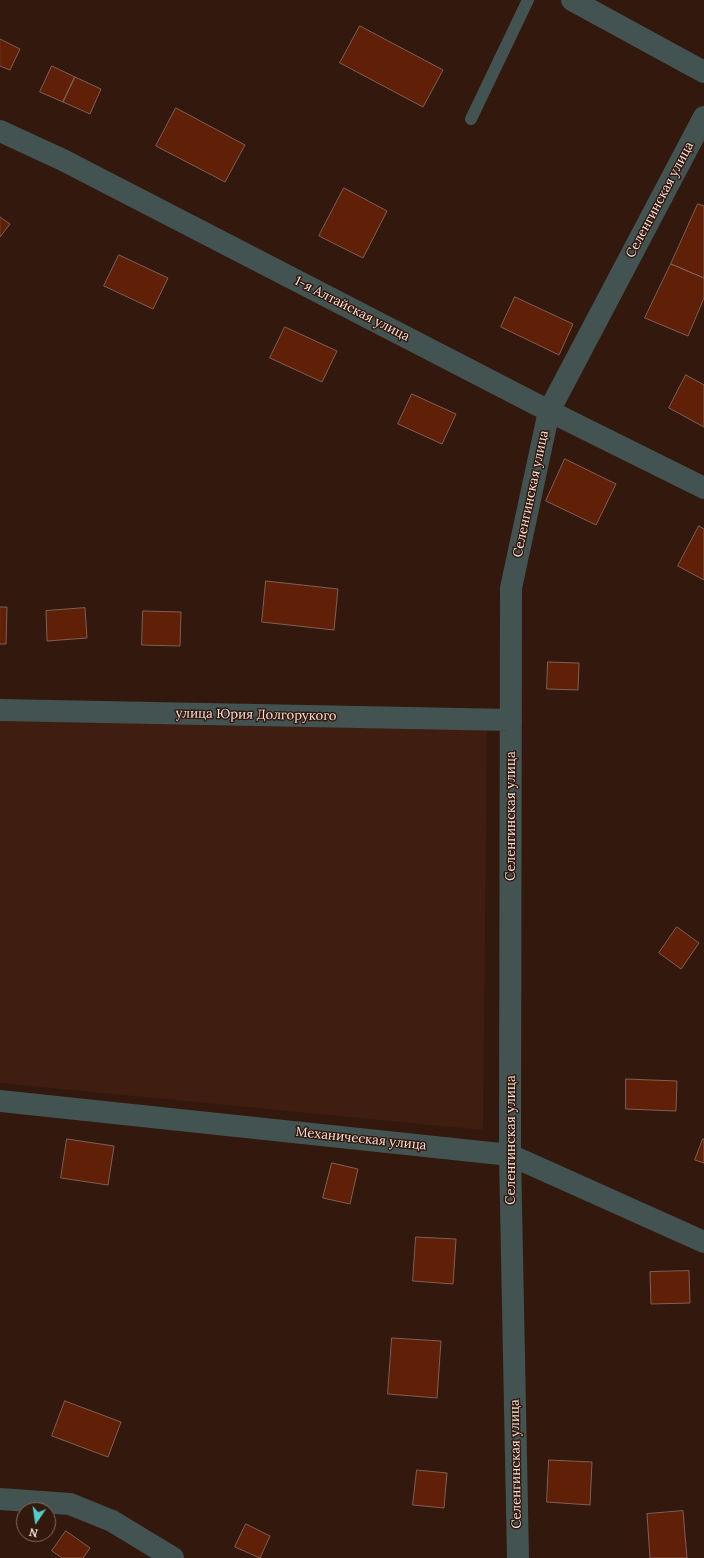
<!DOCTYPE html>
<html>
<head>
<meta charset="utf-8">
<style>
	body { margin:0 }
	#map { position:relative; width:704px; height:1558px; overflow:hidden; background:#33180e; font-family:Lora,serif }
	canvas { display:block }
	.north { position:absolute; left:16px; top:1502px; width:40px; height:40px; box-sizing:border-box; background:#33180e; border:1px solid #816960; border-radius:50%; rotate:193deg; font-size:11px; font-weight:700; line-height:16px; text-align:center; color:#f7e3dc }
	.north::after { content:''; display:block; margin:auto; width:14px; height:18px; background:#54cdc8; clip-path:polygon(50% 0,100% 100%,50% 72%,0 100%) }
</style>
</head>
<body>
<div id="map">
<canvas width="704" height="1558"></canvas>
<div class="north">N</div>
</div>
<script>
const context = document.querySelector('canvas').getContext('2d');
context.lineJoin = 'round';
function paint(path, color) { context.fillStyle = color; context.fill(path, 'evenodd'); }
function stroke(path, color, width, dash) { context.strokeStyle = color; context.lineWidth = width; context.lineCap = dash ? 'butt' : 'round'; context.setLineDash(dash || []); context.stroke(path); }
function label(font, color, halo, rows, align = 'center') {
  context.font = font + ' Lora,serif'; context.lineWidth = 3; context.setLineDash([]); context.textBaseline = 'middle'; context.strokeStyle = halo; context.fillStyle = color; for (const [text, x, y, turn = 0] of rows) {
    context.save(); context.translate(x, y); context.rotate((+turn || 0) * Math.PI / 180); context.textAlign = isNaN(turn) ? turn : align; if (halo) context.strokeText(text, 0, 0); context.fillText(text, 0, 0); context.restore();
  }
}
const built = new Path2D(`
	M0,715L487,725L483,1130L0,1083Z`);
const building = new Path2D(`
	M360,26L443,70L423,107L340,63Z
	M0,39L20,49L10,70L0,66Z
	M52,66L75,77L63,102L40,92Z
	M75,77L101,89L90,114L63,102Z
	M176,108L245,145L225,182L156,146Z
	M344,188L387,211L363,258L319,236Z
	M698,204L704,206V278L671,264Z
	M0,217L10,224L0,237Z
	M119,255L168,278L153,309L104,286Z
	M671,264L704,278V298L688,336L645,318Z
	M515,297L573,324L559,355L501,327Z
	M285,327L337,351L322,382L270,358Z
	M686,375L704,385V427L669,408Z
	M412,394L456,414L442,444L398,424Z
	M565,459L616,484L596,525L546,501Z
	M699,526L704,529V580L678,566Z
	M266,581L338,589L334,630L262,622Z
	M0,607H7L6,644H0Z
	M85,608L87,638L47,641L46,611Z
	M143,611L181,612L180,646L142,645Z
	M548,662L579,663L578,690L547,689Z
	M677,927L699,943L681,969L659,953Z
	M626,1079L677,1081L676,1111L626,1109Z
	M67,1139L114,1146L108,1185L61,1178Z
	M703,1139H704V1163L695,1160Z
	M332,1163L358,1169L350,1204L323,1198Z
	M416,1237L456,1239L453,1284L413,1281Z
	M689,1271L690,1303L651,1304L650,1272Z
	M392,1338L441,1341L437,1398L388,1394Z
	M65,1401L121,1422L108,1457L52,1436Z
	M549,1460L592,1462L590,1505L547,1502Z
	M417,1470L447,1473L444,1508L413,1505Z
	M683,1511L687,1558H650L647,1514Z
	M246,1524L270,1536L260,1558L235,1547Z
	M66,1531L90,1548L83,1558H62L52,1551Z`);
const service = new Path2D(`
	M471,119L528,0`);
const minor = new Path2D(`
	M572,0L704,72
	M0,131L63,160L549,411L704,488
	M0,710L511,720
	M0,1101L510,1155L704,1242
	M0,1499L70,1504L112,1521L173,1558
	M518,1558L510,1155L511,588L549,411L704,117`);
const streetNames = [
	["Селенгинская улица",660,200,-62],
	["1-я Алтайская улица",352,309,27],
	["Селенгинская улица",531,494,-78],
	["улица Юрия Долгорукого",256,715,1],
	["Селенгинская улица",511,816,-90],
	["Механическая улица",361,1139,6],
	["Селенгинская улица",511,1140,-90],
	["Селенгинская улица",516,1464,-91]
];
paint(built, '#3f1d11');
paint(building, '#5f2007');
stroke(building, '#815f54', 1);
stroke(service, '#425352', 12);
stroke(minor, '#425352', 22);
label('13px', '#f7e3dc', '#33180e', streetNames);
</script>
</body>
</html>
